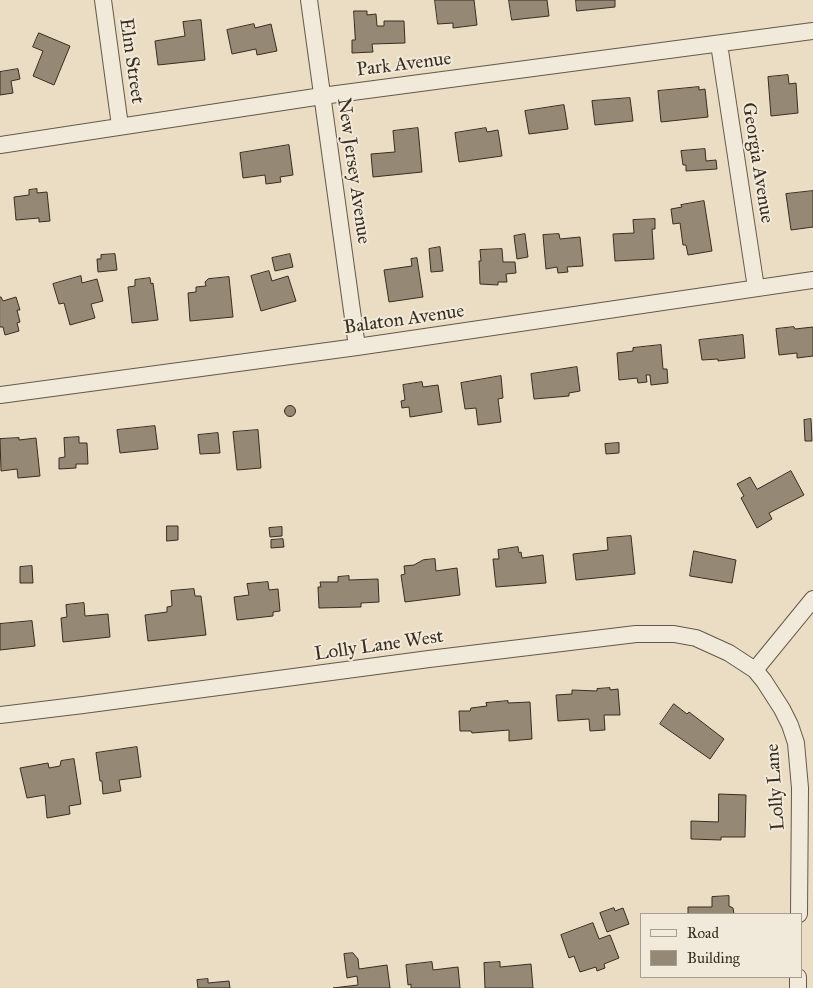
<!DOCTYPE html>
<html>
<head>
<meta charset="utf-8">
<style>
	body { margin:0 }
	#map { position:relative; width:813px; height:988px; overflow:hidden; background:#eaddc4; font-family:"IM FELL Great Primer",serif }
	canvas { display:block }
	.legend { position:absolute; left:640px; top:913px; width:162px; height:65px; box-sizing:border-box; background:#f1e9d9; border:1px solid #a79e8f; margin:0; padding:6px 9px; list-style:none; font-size:15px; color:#382d20 }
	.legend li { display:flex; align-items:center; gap:10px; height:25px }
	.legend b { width:25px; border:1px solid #a79e8f }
</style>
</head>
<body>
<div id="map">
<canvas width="813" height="988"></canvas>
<ul class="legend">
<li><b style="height:6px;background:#f1e9d9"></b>Road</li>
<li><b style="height:14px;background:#958975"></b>Building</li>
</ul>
</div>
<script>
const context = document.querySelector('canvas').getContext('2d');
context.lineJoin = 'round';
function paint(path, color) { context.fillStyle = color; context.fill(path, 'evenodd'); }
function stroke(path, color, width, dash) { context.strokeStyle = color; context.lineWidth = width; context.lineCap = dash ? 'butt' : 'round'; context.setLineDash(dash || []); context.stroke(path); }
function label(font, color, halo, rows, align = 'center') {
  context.font = font + ' "IM FELL Great Primer",serif'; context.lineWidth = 4; context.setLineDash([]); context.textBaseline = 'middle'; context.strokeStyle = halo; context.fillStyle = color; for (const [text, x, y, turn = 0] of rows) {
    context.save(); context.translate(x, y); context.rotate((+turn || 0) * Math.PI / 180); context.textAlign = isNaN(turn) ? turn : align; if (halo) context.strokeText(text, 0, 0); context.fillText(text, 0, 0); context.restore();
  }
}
const building = new Path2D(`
	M435,0H474L477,25L453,28V23L438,24Z
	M509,0H547L549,16L512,20Z
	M576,0H615V7L577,11Z
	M354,11H367V15L376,14L377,26H384V21H404L405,43L372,44L373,52L352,53V40H355Z
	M201,20L205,60L158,65L155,41L185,36L183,22Z
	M254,24L255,28L271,24L277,51L257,55L256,49L232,54L227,30Z
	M39,33L70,46L54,85L33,76L43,51L33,47Z
	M18,69L20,79L11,81L13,93L0,95V72Z
	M788,75L789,84L796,83L798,113L771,116L768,77Z
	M699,87V90L705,89L708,117L661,122L658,91Z
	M630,98L633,121L595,125L592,101Z
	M564,105L568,129L529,134L525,111Z
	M418,128L422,172L373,177L371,154L395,152L393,131Z
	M486,128L487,132L498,130L502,156L459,162L455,133Z
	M289,145L293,175L280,177L281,182L266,184L265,175L243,178L240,153Z
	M705,149L706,161L716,160L717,169L686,171V165H683L681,151Z
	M37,189V193L47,192L50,221L39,222V218L16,220L14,197L29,195V190Z
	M813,191V227L791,230L786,194Z
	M704,201L712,251L688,255L686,245H683L680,223L673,224L671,209L682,207L681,205Z
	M655,219V229H652L654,259L615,261L613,234L634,233L633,220Z
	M525,234L528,257L517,259L514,236Z
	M559,234L560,239L580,237L583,266L567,267L568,272L558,273L557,267L546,269L543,235Z
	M440,247L443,271L431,272L429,249Z
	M502,249L503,262H515L516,273L506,274L507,282H498V285L480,284L479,261H481L480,250Z
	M115,254L117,270L98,272L97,259H101V255Z
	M290,254L293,267L275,271L272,258Z
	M417,258L423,297L389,302L384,270L412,266L411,259Z
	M269,271L272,281L288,276L296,301L261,311L251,276Z
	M81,276L82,283L97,279L103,301L91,304L95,318L70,325L64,303L59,304L53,284Z
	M229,277L233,317L190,321L188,293L196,292V287L206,286L205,282L208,279Z
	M150,278L151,284L153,283L158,320L132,323L128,287L135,286V280Z
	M0,297H1L3,301L16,297L20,310H17L20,322L17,323L19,331L5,335L3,327H0Z
	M794,327L795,329L813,327V356L797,358V353L779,355L776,329Z
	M743,335L745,358L718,361V359L702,360L699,340Z
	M661,345L663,369H667L668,383L651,385L650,375H646L647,382L638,383L637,378L619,380L617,353L633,351V348Z
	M577,367L580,391L569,393V396L534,399L531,374Z
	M501,376L503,398L498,399L501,422L478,425L476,408L465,409L461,383Z
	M422,382L423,387L438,385L442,412L410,417L409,407L402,408L401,401L405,400L403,385Z
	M284.5 411a5.5 5.5 0 1 1 11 0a5.5 5.5 0 1 1-11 0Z
	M811,419L812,441H805L804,420Z
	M155,426L158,449L120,453L117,430Z
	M258,430L261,468L237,470L233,432Z
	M218,433L220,453L200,454L198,435Z
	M79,437V443H87L88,464H76V468L59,469V458L65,457L64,438Z
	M19,438V440L36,438L40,476L18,478L17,469L1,471L0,439Z
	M619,443V453L606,454L605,444Z
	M791,471L804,495L769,513L772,519L757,528L741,498L744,496L737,484L750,477L757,489Z
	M167,526H178V540L167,541Z
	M282,527V536L270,537L269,528Z
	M631,536L635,574L576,580L573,554L608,550L607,538Z
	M283,539L284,547L271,548V540Z
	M518,547L519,553L521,552L522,558L543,555L546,583L496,587L493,559H499L498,550Z
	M694,551L736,560L732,583L690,576Z
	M435,559L436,571L457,568L460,595L405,602L401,575L405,574L404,566L414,565L423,560Z
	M32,566L33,583H20V567Z
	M349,576V580L378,579L379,602L361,603V607L319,608L318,587H321L320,582H338V577Z
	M268,582L269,590L278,589L280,611L273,612V616L237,620L234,597L249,595L247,584Z
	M194,589L195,596H201L206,635L148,641L145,615L167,612V607L172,606L171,591Z
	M84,603L85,616L108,614L110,637L63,642L61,618L67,617L66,605Z
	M32,621L35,646L0,650V624Z
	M610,688V690L618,689L620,715H604L605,730L590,731L589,719L558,721L556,695L572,694V690L597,691V689Z
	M508,701V703L530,702L532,739L509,741V730L472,733L471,731H460L459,711H470L471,708L487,706L486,703Z
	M674,704L687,714L689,712L724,739L710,759L660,724Z
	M137,747L141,777L119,780L121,791L103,794L102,781H100L96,753Z
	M74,759L81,804L69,806L70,814L47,818L45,795L27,798L20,768L48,763L49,768L60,766L61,761Z
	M719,794L746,795L745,837H721V840L691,839V821L718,822Z
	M729,896V906L733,908L734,914H688V907H712V897Z
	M614,908L615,911L623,908L629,924L607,932L600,913Z
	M593,923L599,939L610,935L619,958L604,964L605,968L597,971L596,967L580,972L574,956L569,958L561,935Z
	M353,953L358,959L359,969L387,965L390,988H333L358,985L357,976L347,978L344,954Z
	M432,962L433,970L458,967L460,988H411V984L408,985L406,965Z
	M500,962V967L531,964L533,988H485L484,963Z
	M208,979V983L229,981L230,988H198L197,980Z`);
const street = new Path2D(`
	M103,0L120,126
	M309,0L357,347
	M719,44L756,288
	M0,145L322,96L813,31
	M0,395L357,347L813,280
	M755,670L813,599
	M0,715L83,705L429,659L636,634H674L696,638L729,653L755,670L764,681L782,709L790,725L796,743L800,788L799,914
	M798,988V977`);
const streetNames = [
	["Elm Street",131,61,82],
	["Park Avenue",404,65,-7],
	["Georgia Avenue",757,163,81],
	["New Jersey Avenue",353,171,82],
	["Balaton Avenue",404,320,-8],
	["Lolly Lane West",379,646,-8],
	["Lolly Lane",776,787,-94]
];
paint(building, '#958975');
stroke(building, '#382d20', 1);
stroke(street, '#645949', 18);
stroke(street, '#f1e9d9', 16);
label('19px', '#382d20', '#f1e9d9', streetNames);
</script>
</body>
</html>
